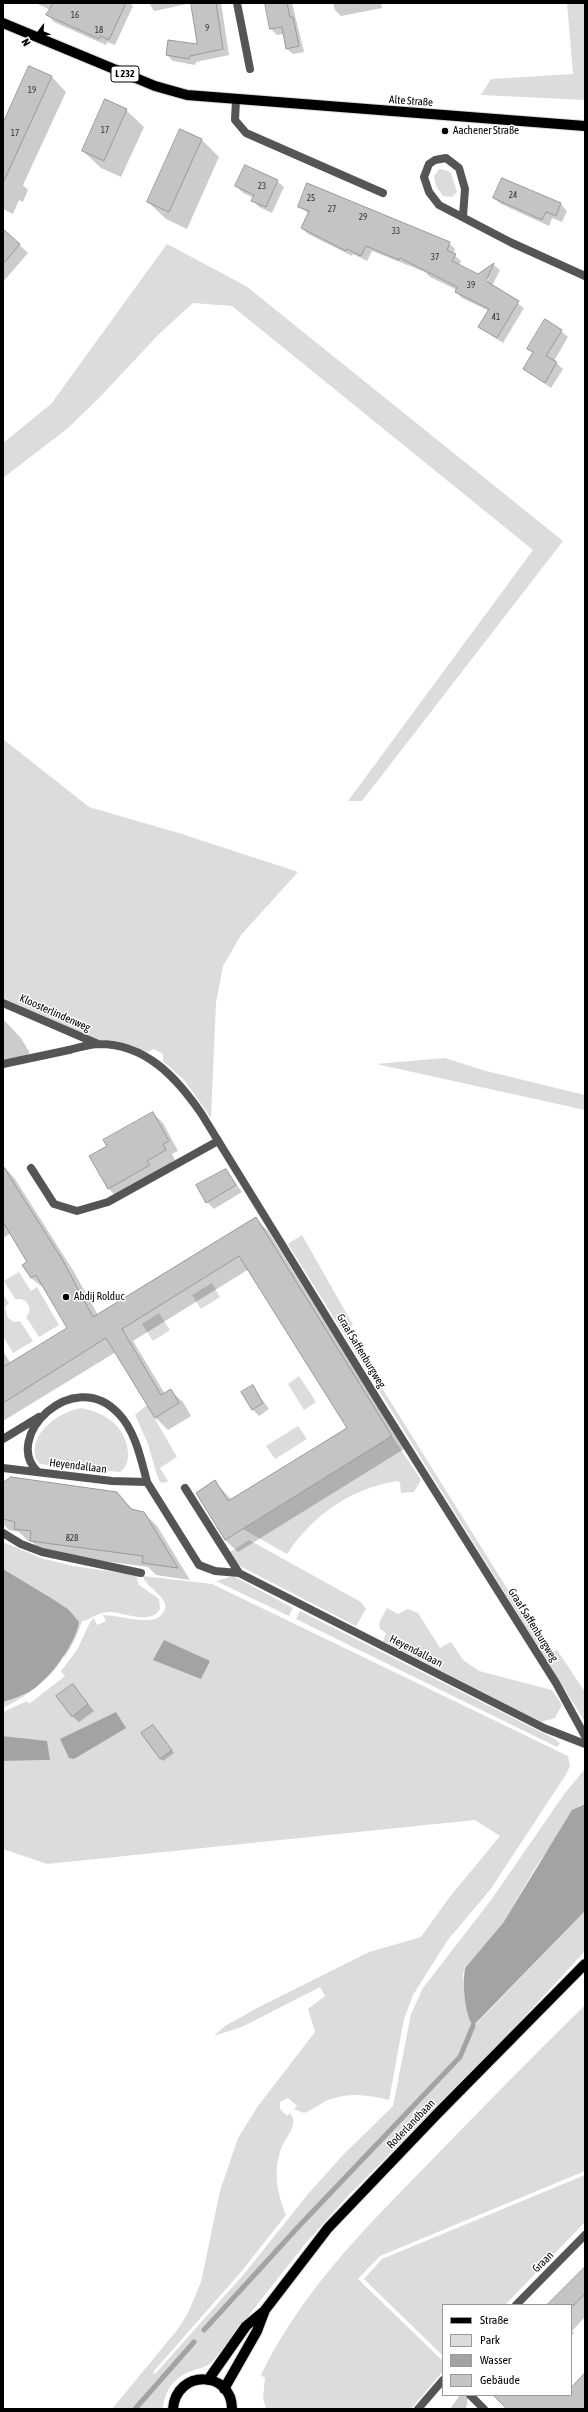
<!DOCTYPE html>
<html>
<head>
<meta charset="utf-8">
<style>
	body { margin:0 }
	#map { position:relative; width:588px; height:2412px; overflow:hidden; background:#fff; font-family:"Asap Condensed",sans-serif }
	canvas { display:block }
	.frame { position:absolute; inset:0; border:4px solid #000; pointer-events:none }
	.legend { position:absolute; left:442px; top:2304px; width:130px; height:92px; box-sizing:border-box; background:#fff; border:1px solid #999; margin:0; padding:5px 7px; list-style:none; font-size:12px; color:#000 }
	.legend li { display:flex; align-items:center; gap:8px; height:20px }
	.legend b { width:20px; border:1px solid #999 }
	.north { position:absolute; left:16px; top:16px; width:40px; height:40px; -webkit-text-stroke:3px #fff; paint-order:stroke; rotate:238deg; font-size:11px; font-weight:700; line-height:16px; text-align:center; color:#000 }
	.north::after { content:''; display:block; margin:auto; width:14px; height:18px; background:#000; clip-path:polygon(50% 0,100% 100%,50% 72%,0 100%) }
</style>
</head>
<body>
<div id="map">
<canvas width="588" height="2412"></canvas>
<div class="frame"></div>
<ul class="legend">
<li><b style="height:5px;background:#000"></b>Straße</li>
<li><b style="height:11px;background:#dcdcdc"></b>Park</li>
<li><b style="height:11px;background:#a3a3a3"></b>Wasser</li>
<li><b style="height:11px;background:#c4c4c4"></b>Gebäude</li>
</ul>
<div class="north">N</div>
</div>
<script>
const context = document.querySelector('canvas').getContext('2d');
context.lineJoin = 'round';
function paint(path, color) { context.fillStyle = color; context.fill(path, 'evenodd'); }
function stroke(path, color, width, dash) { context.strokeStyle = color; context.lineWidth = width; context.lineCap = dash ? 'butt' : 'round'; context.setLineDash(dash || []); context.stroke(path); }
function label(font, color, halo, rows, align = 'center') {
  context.font = font + ' "Asap Condensed",sans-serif'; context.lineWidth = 3; context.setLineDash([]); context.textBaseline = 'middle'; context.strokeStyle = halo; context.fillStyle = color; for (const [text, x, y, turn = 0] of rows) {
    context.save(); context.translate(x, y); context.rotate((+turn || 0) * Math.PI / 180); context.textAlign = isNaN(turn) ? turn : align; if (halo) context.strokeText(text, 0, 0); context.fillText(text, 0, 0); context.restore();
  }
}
const green = new Path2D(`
	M567,3H585V100L481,95L491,79L573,74Z
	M439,169L445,170L451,173L457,192L452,197L443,196L436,186L434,176Z
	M167,244L246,286L563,541L362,801H348L533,550L232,306L193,303L160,333L100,397L68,428L3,478V443L51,404Z
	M3,739L89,807L182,834L298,872L241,935L223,966L216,1003L211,1118L185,1081L163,1061V1054L154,1049L148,1052L117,1041L98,1040L3,998Z
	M445,1058L486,1071L585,1095V1110L376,1064Z
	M302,1235L353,1325L345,1330L372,1372L548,1654L557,1650L585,1692V1722L288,1244Z
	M19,1272L31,1291L37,1287L59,1325L39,1337L26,1317C32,1311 30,1303 22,1299H15L4,1281Z
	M212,1283L220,1297L201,1309L192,1295Z
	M3,1294L9,1303L5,1307L8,1318L14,1322L20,1321L33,1341L13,1353L3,1336Z
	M159,1313L170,1330L153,1341L142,1324Z
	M299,1376L316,1402L304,1410L288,1384Z
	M147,1405L177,1457L160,1468L168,1481L164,1483L160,1482L156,1472L148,1444L135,1415Z
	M81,1408C106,1413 126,1426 128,1453C128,1461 127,1467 120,1472L48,1465L40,1464L36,1459C28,1433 59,1412 81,1408Z
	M298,1426L307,1439L275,1459L266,1446Z
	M392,1436L421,1480L414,1492L401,1493L400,1482L397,1481C350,1489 313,1515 287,1554L243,1529Z
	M249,1540L361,1602L366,1609L356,1626L238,1565L230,1552Z
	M3,1542L41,1558L73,1566L136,1575L139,1585L159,1599L160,1609C151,1625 125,1613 111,1612C98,1611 89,1621 82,1621C70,1661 40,1690 3,1708V1702L32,1690L64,1658L68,1609L3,1569Z
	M143,1576L212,1584L568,1756L570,1766L565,1776L490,1890L447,1941L413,1995L404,2019L389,2100C370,2095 351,2092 331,2099C321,2102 313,2110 304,2113L294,2109L297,2106L288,2098L280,2102V2109L287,2116L290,2113C300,2125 285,2137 281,2149C273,2172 277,2193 286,2215L241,2272L153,2372L155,2374L244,2274L308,2194L342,2156L393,2106L411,2014L423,1988L491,1900L565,1793L585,1769V1804L579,1806L537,1865L503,1923L463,1973L464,1995L472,2024L473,2025L477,2023L585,1911V1951L502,2041L345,2199L305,2244L212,2362C204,2369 197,2368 189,2372C173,2378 164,2393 163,2409H112L178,2329L188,2313L201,2282L220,2191L238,2138L258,2106L315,2032L308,2009L325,1996L320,1987L244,2026L214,2036L225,2026L261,2006L369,1952L421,1937L448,1899L500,1836L475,1820L47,1864L3,1849V1761L50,1760L22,1738L3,1736V1712L27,1701L29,1704L65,1676L61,1671L77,1650L90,1622L94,1618L97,1625L106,1621L103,1615C117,1615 148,1625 159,1617C180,1601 144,1588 143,1576Z
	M233,1576L293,1608L289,1616L216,1581Z
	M387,1608L398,1614L408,1609L418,1613L440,1648L451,1642L463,1660L479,1671L552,1690L562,1705L555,1718L541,1722L383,1641L386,1633L380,1629L379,1623Z
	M300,1611L553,1738L560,1743L557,1747L296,1619Z
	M585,2005V2171L380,2256L358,2279L443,2361V2371L411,2409H266L263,2398L265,2378L261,2375C300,2294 363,2230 425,2167C478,2112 531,2058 585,2005Z
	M585,2175V2222L505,2305H443V2356L364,2279L382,2259Z`);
const water = new Path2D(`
	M3,1569L51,1598L68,1609L79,1622C76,1644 49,1680 29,1692C21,1696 12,1699 3,1702Z
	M164,1640L210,1661L201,1679L153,1660Z
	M116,1712L126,1728L74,1759L69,1758L60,1739Z
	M3,1736L47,1741L50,1760L3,1761Z
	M585,1804V1911L473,2026C465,2016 461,1978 466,1967L503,1923L572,1810Z`);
const shadow = new Path2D(`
	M35,3H130L133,6L115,45L107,42L106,45L54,22L48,15L51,10Z
	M149,3H221L229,55L196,62L195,65L173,61L167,55L198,45L192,3L154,11Z
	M266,3H292L304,52L293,54L287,49L284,34L277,35L271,29Z
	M333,3H381L382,8L341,16L335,10Z
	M30,67L52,77L66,92L23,185L28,190L23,202L19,200L13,214L3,209V126Z
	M126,110L144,127L121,177L101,168L83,151Z
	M181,131L202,140L219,157L187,229L166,219L148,202Z
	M502,179L561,204L567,211L562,222L552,218L549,226L501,204L494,198Z
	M277,181L284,187L272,213L259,207L253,200L254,198L243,193L236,186Z
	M299,206L449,243L455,249L453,254L461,261L459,266L478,275L494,265L500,270L492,286L524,308L503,343L479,327L489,311L462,298L456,292L457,290L430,277L425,272L372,251L367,261L353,254L352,256L308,234L302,228L309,214ZM486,278H489L485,286Z
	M3,229L28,253L3,282Z
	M561,331L568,337L554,361L563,369L551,388L524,369L534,354L529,348Z
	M3,1019L21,1038L30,1053L3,1069Z
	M153,1113L163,1123L178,1151L172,1154L175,1160L118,1198L108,1188V1146Z
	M3,1165L15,1179L74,1272L98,1315L256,1219L268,1231L404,1449L238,1552L225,1540L215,1482L232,1500L348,1428L249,1269L133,1341L165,1394L170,1390L183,1402L191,1416L168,1430L156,1418L116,1352L3,1421V1351L11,1364L69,1328L45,1289L31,1278L29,1262L11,1233L3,1238Z
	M226,1170L242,1192L214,1209L207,1202Z
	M252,1386L269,1409L259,1416L252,1409Z
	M11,1478L117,1493L134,1511L144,1513L157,1526L190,1580L156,1575L148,1567L44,1553L32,1542L28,1541L19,1532L9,1530L3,1524V1485Z
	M73,1685L94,1711L79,1722L72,1716Z
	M156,1729L174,1753L163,1761L160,1758Z
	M585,2268V2317L572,2331L574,2333L571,2336V2305H548Z
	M460,2395L468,2397L466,2409H450Z`);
const stream = new Path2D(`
	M204,2330L300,2225L460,2057L473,2026
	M135,2409L194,2342`);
const building = new Path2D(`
	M54,3H126L109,40L100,36L99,39L46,15Z
	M191,3H216L223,49L190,56L189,59L166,55L168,40L197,44Z
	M265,3H287L290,17H293L299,46L286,49L282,27L270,29Z
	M29,66L52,76L3,183V123Z
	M105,99L127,109L104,161L82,151Z
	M180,129L202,139L169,212L147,202Z
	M245,165L278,180L266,207L251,201L254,195L235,186Z
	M502,178L561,203L556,216L546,212L542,220L493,198Z
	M307,183L450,242L447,250L456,254L452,261L478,274L494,263L486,281L519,301L497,338L478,327L489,309L455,292L457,287L400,258L399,260L366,246L361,256L347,249L346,251L301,228L309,211L298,207Z
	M3,229L20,244L3,264Z
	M545,319L562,330L546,356L557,362L545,383L523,369L533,352L527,349Z
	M153,1112L169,1141L163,1144L166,1150L147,1161L150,1165L108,1189L89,1156L107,1146L103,1140Z
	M3,1166L62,1259L93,1317L256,1217L392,1436L225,1540L196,1493L215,1480L228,1501L347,1428L239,1256L122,1329L161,1395L171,1389L179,1403L155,1418L106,1338L3,1403V1367L67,1328L36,1275L31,1278L22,1265L27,1262L3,1222Z
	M226,1169L236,1185L206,1203L196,1185Z
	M253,1385L263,1403L252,1410L241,1392Z
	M11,1477L117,1492L131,1509L144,1512L178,1568L142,1563L143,1556L30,1541L31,1531L14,1529L15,1522L3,1519V1483Z
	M73,1684L88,1704L72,1717L56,1696Z
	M153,1725L172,1750L160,1759L141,1733Z
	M585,2267V2294L574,2305H547Z
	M585,2373V2409H507L493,2395H571V2388Z`);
const service = new Path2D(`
	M3,1064L69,1050
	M31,1168L54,1204L77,1211L108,1202L218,1141
	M3,1439L39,1417
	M3,1468L112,1481L147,1482C141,1459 135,1430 118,1413C73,1365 1,1438 38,1472
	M3,1533L21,1544L42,1552L141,1573`);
const minor = new Path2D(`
	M237,3L250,69
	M236,100L235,120L246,133L383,193
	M463,216L465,189L459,168L446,158L435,160L429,164L424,177L429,192L439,205L512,243L585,276
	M3,1003L98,1044
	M69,1050C78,1048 89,1044 99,1044C146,1044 176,1077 201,1113L382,1407L556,1683L585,1736
	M147,1482L199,1565L215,1571L239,1573L544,1728L585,1744
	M185,1488L239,1573
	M516,2305L585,2235
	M470,2395L484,2409
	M418,2409L443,2380`);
const primary = new Path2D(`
	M3,23L155,86L187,95L585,126
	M208,2380L246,2326L263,2312
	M224,2389L257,2331L265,2310L328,2228L438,2113L585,1964
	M173,2409C176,2369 232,2370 232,2409`);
const markers = [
	[445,131,4,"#000"],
	[66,1297,4,"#000"]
];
const numberNames = [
	["16",75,15],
	["9",207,28],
	["18",99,30],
	["19",32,90],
	["17",105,130],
	["17",15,133],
	["23",262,186],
	["24",513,195],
	["25",311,198],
	["27",332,209],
	["29",363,217],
	["33",396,231],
	["37",435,257],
	["39",471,285],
	["41",496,317],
	["82B",72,1538]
];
const shields = [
	[125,74,28]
];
const shieldNames = [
	["L 232",125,74]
];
const streetNames = [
	["Alte Straße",411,101,4],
	["Kloosterlindenweg",55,1013,24],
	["Graaf Saffenburgweg",361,1351,59],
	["Heyendallaan",78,1466,7],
	["Graaf Saffenburgweg",533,1625,58],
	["Heyendallaan",416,1651,27],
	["Roderlandbaan",411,2124,-46],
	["Graan",543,2262,-45]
];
const poiNames = [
	["Aachener Straße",453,131],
	["Abdij Rolduc",74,1297]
];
paint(green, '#dcdcdc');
paint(water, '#a3a3a3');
paint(shadow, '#0003');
stroke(stream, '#a3a3a3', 5);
paint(building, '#c4c4c4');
stroke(building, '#999', 1);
stroke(primary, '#dbdbdb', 12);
stroke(service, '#555', 8);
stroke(minor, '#555', 8);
stroke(primary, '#000', 10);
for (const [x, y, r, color] of markers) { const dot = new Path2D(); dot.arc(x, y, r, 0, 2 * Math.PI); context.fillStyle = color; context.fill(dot); stroke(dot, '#fff', 1.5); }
label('9px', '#313131', null, numberNames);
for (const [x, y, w] of shields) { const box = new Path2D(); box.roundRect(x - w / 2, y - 8, w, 16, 3); context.fillStyle = '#fff'; context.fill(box); stroke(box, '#000', 1); }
label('bold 10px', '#000', null, shieldNames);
label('11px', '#000', '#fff', streetNames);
label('11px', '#000', '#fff', poiNames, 'left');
</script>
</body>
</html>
